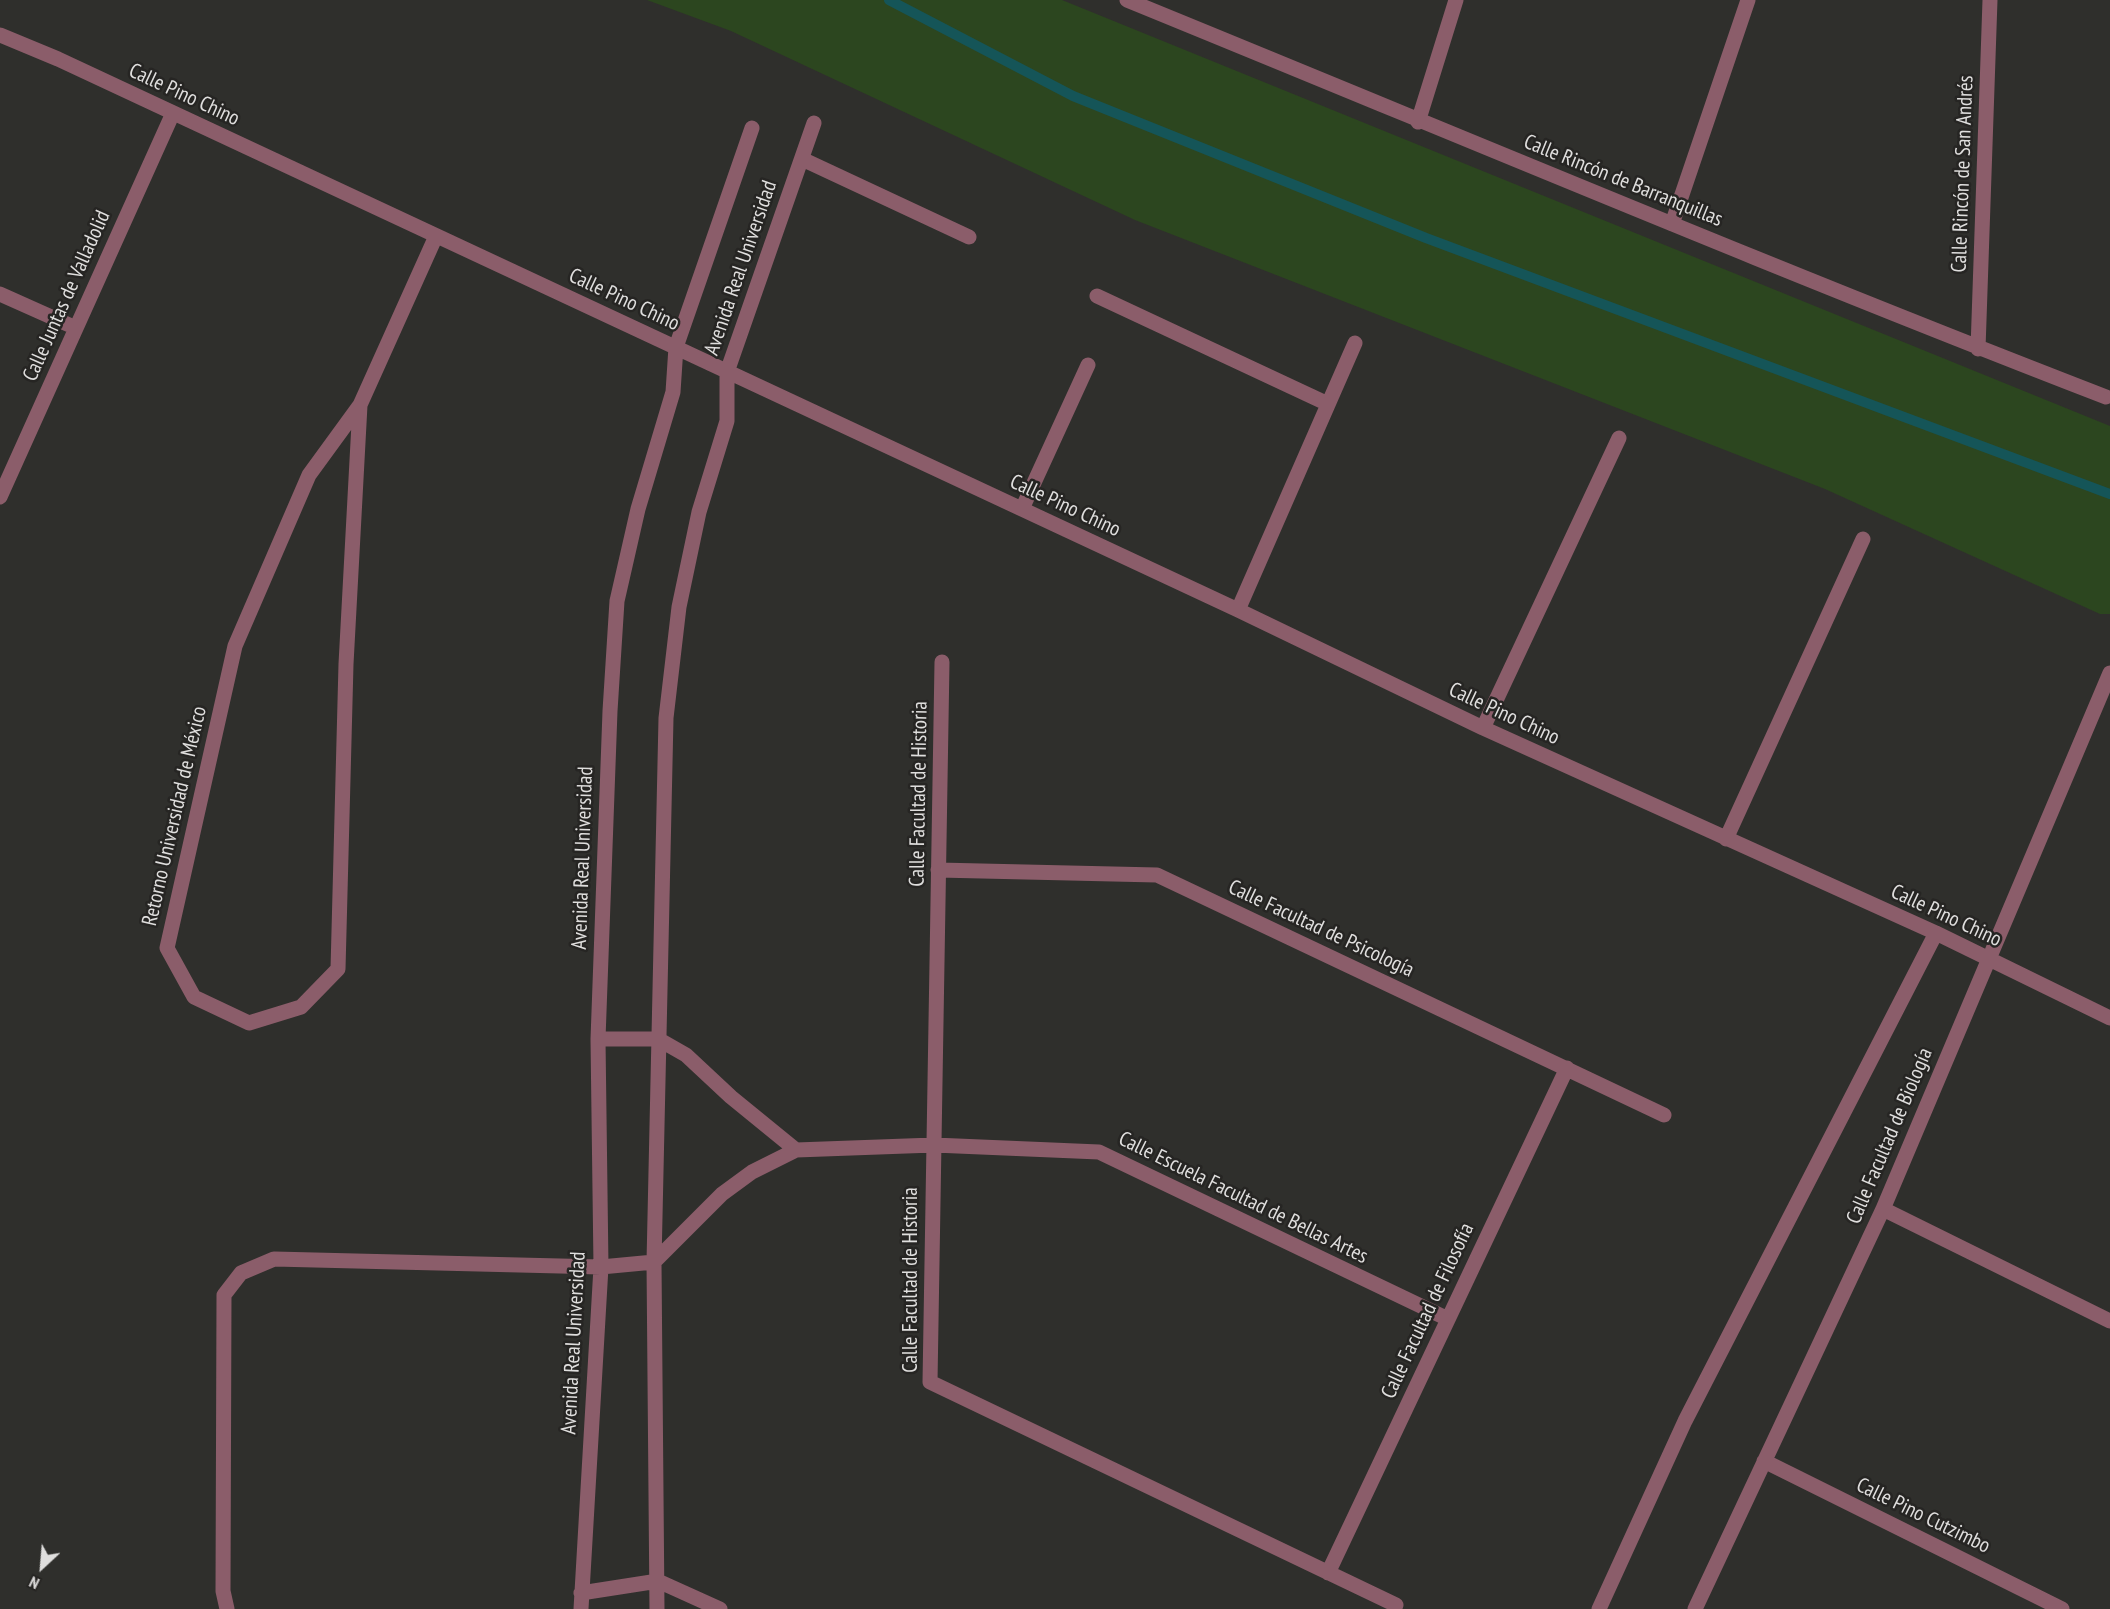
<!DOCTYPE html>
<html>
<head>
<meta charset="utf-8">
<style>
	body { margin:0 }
	#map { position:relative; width:2110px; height:1609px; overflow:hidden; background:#2f2f2c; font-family:"PT Sans Narrow",sans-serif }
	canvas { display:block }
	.north { position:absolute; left:12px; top:1537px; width:60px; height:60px; -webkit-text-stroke:4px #262523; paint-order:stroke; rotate:206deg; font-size:16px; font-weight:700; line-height:24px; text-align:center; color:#dfdedd }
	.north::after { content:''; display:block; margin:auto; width:21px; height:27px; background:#dfdedd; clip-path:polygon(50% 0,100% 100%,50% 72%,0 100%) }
</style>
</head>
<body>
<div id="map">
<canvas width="2110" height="1609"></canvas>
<div class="north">N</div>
</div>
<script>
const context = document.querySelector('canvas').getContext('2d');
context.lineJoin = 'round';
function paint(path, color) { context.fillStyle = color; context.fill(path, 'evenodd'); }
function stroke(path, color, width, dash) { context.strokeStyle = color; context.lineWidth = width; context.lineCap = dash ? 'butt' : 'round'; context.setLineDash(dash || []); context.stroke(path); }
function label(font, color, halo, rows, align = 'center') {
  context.font = font + ' "PT Sans Narrow",sans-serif'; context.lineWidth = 5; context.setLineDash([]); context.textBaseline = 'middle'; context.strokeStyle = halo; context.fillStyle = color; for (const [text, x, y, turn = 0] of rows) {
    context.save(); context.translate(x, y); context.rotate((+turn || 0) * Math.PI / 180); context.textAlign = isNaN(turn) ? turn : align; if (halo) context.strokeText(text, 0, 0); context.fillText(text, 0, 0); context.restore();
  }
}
const green = new Path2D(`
	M647,0H1062L2110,426V614H2100L1825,489L1135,220L731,31Z`);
const stream = new Path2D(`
	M889,0L1073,96L1426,238L2110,494`);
const minor = new Path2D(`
	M1127,0C1453,133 1777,270 2106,397
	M0,35L58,59L1238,610L1483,728L1936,933L2110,1018
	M1418,122L1456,0
	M802,159L969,237
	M1672,224L1748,0
	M0,294L76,328
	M1097,296L1328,404
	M1978,349L1990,0
	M360,405L346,664L338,969L301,1007L249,1023L194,997L167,948L235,646L309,475L360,405L436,236
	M0,497L173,113
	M1022,509L1088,365
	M1238,610L1355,343
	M942,662L930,1382L1396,1605
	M1483,728L1619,438
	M1726,839L1863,539
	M938,870L1157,875L1664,1115
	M598,1039H658L686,1055L731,1097L796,1150
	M1883,1209L2110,1321
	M1764,1461L2062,1609
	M1328,1573L1567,1068
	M581,1593L658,1581L720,1609
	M227,1609L223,1591L224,1295L241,1273L274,1259L601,1267L654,1262L722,1194L752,1172L796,1150L934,1145L1099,1152L1448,1319
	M581,1609L601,1267L598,1039L610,711L617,601L638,509L673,392L676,347L752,128
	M657,1609L654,1262L666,718L679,607L699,512L727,421V372L814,123
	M1599,1609L1685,1421L1936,933
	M1695,1609L1883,1209L2110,673`);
const streetNames = [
	["Calle Pino Chino",184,95,25],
	["Calle Rincón de San Andrés",1963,174,-88],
	["Calle Rincón de Barranquillas",1623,181,22],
	["Avenida Real Universidad",741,268,-71],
	["Calle Juntas de Valladolid",67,296,-66],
	["Calle Pino Chino",624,300,25],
	["Calle Pino Chino",1065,506,25],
	["Calle Pino Chino",1504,714,25],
	["Calle Facultad de Historia",919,794,-89],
	["Retorno Universidad de México",175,816,-77],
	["Avenida Real Universidad",583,858,-88],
	["Calle Pino Chino",1946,916,25],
	["Calle Facultad de Psicología",1321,929,25],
	["Calle Facultad de Biología",1890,1136,-67],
	["Calle Escuela Facultad de Bellas Artes",1243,1198,26],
	["Calle Facultad de Historia",911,1280,-90],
	["Calle Facultad de Filosofía",1428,1311,-65],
	["Avenida Real Universidad",574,1343,-87],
	["Calle Pino Cutzimbo",1923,1516,26]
];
paint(green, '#2c461f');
stroke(stream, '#155558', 10);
stroke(minor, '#8b5d6a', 15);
label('21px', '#dfdedd', '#262523', streetNames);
</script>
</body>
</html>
